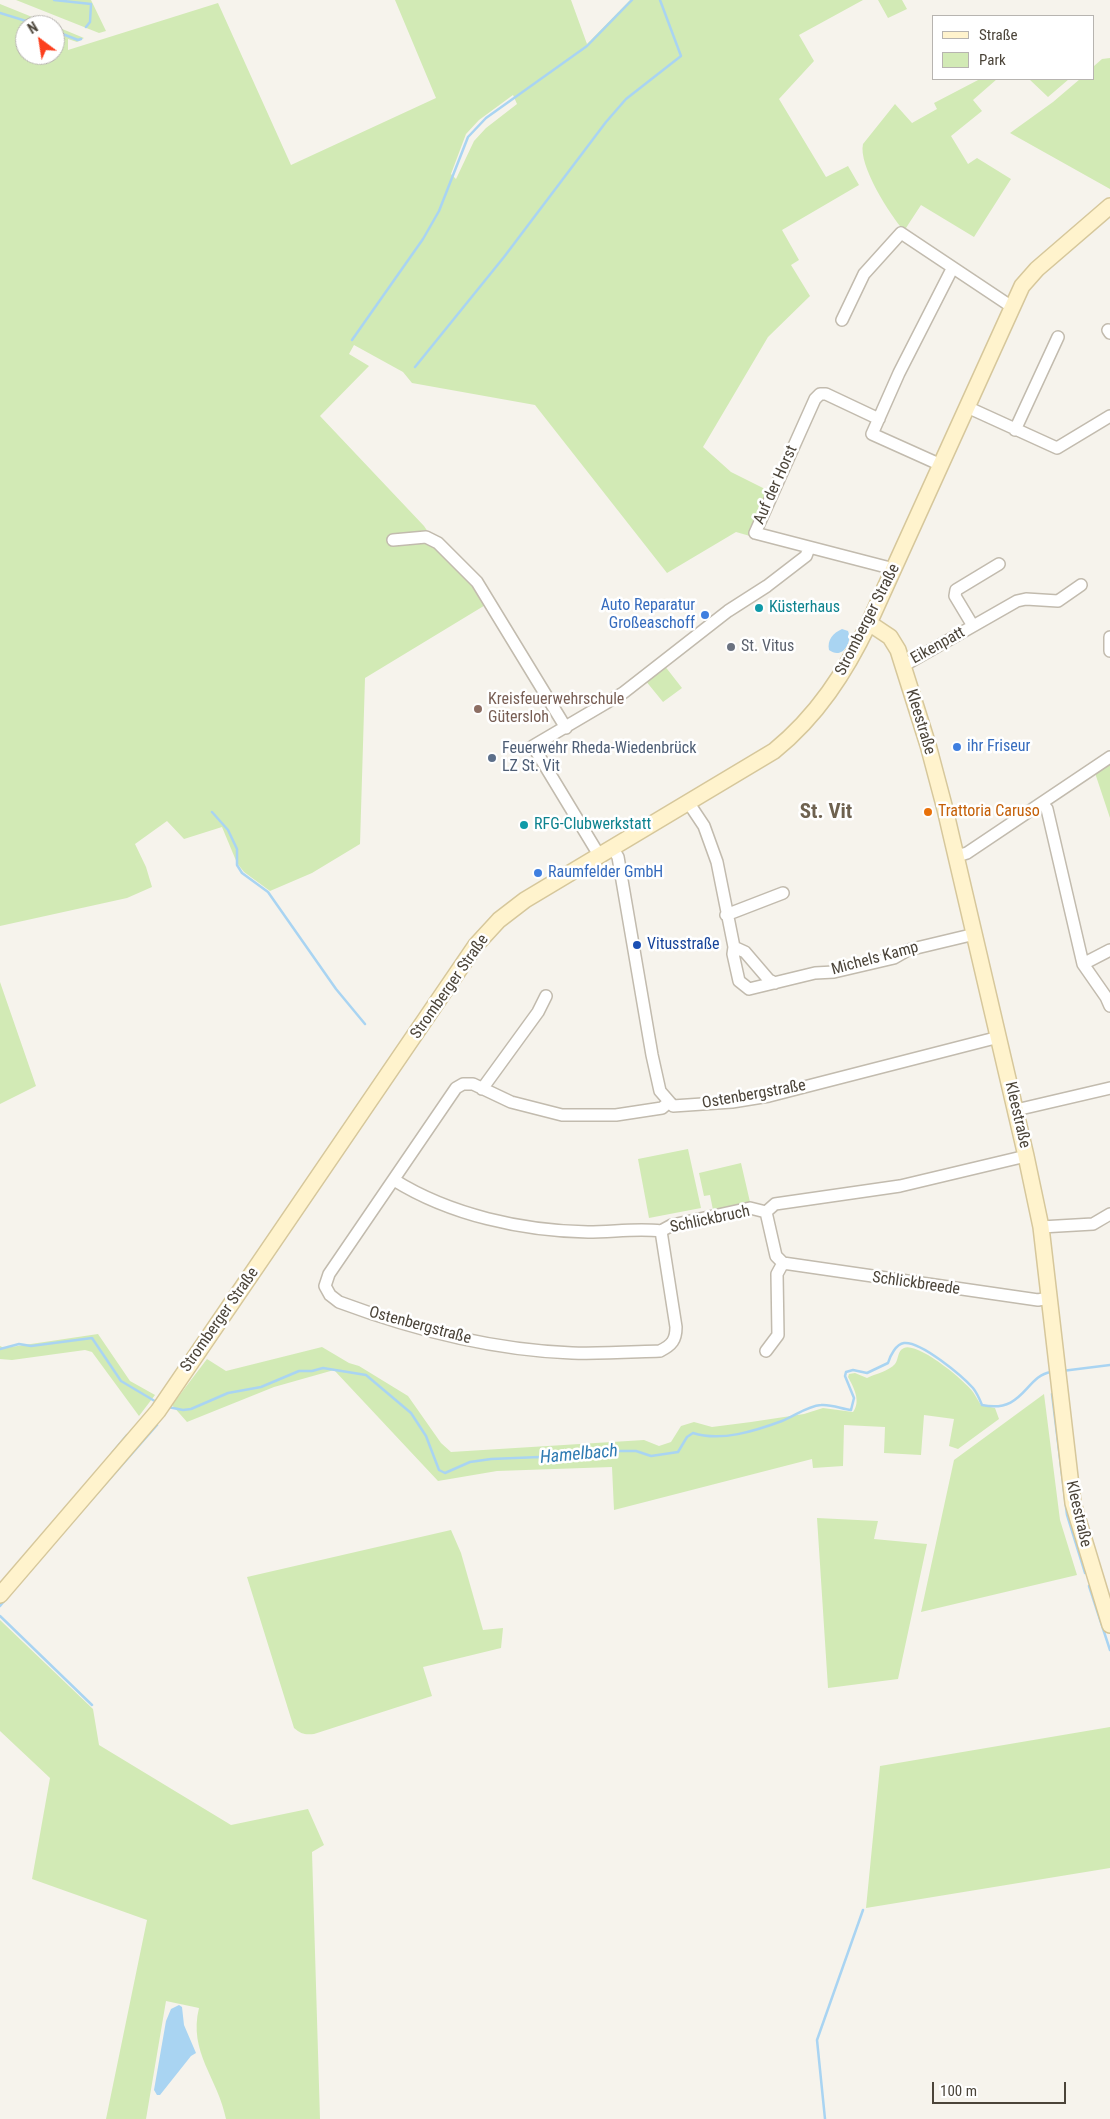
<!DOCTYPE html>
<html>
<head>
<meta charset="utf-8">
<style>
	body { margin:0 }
	#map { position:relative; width:1110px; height:2119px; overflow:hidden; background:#f6f3ec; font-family:"Roboto Condensed",sans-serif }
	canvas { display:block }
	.legend { position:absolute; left:932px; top:15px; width:162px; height:65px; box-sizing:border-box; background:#fff; border:1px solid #b7b4b0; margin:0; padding:6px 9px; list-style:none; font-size:15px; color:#4b4439 }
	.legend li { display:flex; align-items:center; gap:10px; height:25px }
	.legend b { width:25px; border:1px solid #b7b4b0 }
	.north { position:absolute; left:15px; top:15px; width:50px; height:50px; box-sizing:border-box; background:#fff; border:1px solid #b7b4b0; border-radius:50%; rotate:329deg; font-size:14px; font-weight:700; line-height:20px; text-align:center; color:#4b4439 }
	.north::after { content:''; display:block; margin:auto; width:18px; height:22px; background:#fc3f1d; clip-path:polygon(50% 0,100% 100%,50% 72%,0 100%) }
	.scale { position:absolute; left:932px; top:2082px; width:134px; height:22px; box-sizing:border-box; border:2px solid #4b4439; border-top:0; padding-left:6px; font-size:15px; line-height:18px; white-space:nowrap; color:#4b4439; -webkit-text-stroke:4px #fff; paint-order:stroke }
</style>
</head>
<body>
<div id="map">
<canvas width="1110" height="2119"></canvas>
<ul class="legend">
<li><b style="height:6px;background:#fff3cd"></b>Straße</li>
<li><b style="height:14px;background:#d2eab5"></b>Park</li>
</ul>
<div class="north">N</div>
<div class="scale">100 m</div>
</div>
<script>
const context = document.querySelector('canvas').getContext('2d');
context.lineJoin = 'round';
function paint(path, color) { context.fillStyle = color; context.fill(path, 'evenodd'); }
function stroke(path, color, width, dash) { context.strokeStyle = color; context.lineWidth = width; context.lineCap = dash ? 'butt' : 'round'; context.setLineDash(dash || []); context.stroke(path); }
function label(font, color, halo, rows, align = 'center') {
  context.font = font + ' "Roboto Condensed",sans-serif'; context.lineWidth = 5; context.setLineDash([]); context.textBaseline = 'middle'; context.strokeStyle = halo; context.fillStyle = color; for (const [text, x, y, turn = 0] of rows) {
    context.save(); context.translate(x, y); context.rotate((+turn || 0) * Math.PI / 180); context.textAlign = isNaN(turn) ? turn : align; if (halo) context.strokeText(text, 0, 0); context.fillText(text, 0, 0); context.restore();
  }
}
const green = new Path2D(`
	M16,0H91L106,31L99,33Z
	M395,0H571L587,44L630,0H863L799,35L814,61L779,99L826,177L848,166L859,185L782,230L799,260L791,265L810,296L768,337L703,447L731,472L769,491L750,536L736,532L667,573L535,405L412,383L403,372L354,345L349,354L369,366L320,416L424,526C442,555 469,575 487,604L365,678L360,844L312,873L270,891L244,872L237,863L222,827L184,839L167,821L135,844L146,867L152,887L127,898L0,926V4L52,25H25V55H55V26L84,38L77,42L68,39V50L218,3L291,165L436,98ZM513,95L517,104L486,128L474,141L456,179L451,174L466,134L479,120Z
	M878,0H902L907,9L888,18Z
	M1110,58V189L1010,133L1053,102L1080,79H1094V66L1102,59Z
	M980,79H997L973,100L982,111L951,136L968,164L977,158L1011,179L974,237L921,205L904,231C890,215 858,165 863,144L895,104L912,123L937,109L934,103Z
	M1029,79H1069L1048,97Z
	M664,665L682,688L663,702L645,680Z
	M1110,763V818L1095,773Z
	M0,982L36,1086L0,1104Z
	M688,1149L701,1208L649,1218L638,1159Z
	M741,1163L750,1202L713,1210L710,1195L704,1196L699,1173Z
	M98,1334L130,1381L155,1395L139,1416L92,1352L85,1350L12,1360L0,1359V1346L4,1348Z
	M322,1347L349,1363L359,1366L408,1396L441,1443L451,1452L644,1440L659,1446L671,1442L681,1426L694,1422L712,1427L751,1422L804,1414L823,1408L853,1412C861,1401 854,1388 848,1377L849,1374L855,1373L867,1378C875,1374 889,1371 895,1364C899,1359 897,1351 904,1348C918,1342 964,1380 973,1392C976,1396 978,1401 981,1405L995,1408L999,1419L958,1449L949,1446L954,1419L924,1415L921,1455L884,1453L885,1427L844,1425L843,1466L813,1468L812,1459L614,1510L612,1467L497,1471L438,1481L334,1370L274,1387L187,1422L172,1405L207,1359L226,1371Z
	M1044,1394L1060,1520L1077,1575L921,1612L954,1460Z
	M817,1518L878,1521L874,1539L927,1544L898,1679L828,1688Z
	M451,1530L461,1553L483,1630L503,1628L501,1648L423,1667L432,1696L314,1734C305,1735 301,1734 294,1728L247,1577Z
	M0,1620L93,1709L99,1745L231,1825L308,1809L324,1845L312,1852L320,2119H226C218,2078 188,2052 199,2008L166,2001L146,2119H106L147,1920L32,1879L50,1778L0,1731Z
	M1110,1727V1868L866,1908L880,1766Z`);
const water = new Path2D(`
	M842,629L848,631C853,643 842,660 829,650C827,640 833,633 842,629Z
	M179,2005L182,2007L184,2025L196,2053L191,2056L160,2095H157L154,2090L166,2021L171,2009Z`);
const stream = new Path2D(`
	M54,0L91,4L90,22L86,27
	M0,13L39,25
	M55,31L78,40L81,39
	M352,340L423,239L439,211L468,137L486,118L587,46L632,0
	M415,367L504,257L606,122L626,99L681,56L660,0
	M212,812L228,830L237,849V865L242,873L268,892L336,989L365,1024
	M0,1349L19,1344L31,1346L92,1338L121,1381L158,1403
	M1062,1371L1110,1365
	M1052,1394L1067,1515L1085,1573
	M168,1407L183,1410L191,1409L228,1393L261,1387L299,1371H312L323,1368L366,1375L411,1413L426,1436L439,1470L445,1473L470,1462L491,1459L540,1457L568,1459L614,1451H636L651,1456L678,1452L687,1437L693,1433C721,1442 755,1431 782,1421C795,1416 807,1406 821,1405C831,1404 842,1409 851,1410L854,1398L845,1376L846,1372L853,1370L867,1373L888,1363C890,1356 896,1344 904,1343C921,1341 962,1376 973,1388C977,1393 980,1400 982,1405C1024,1414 1025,1376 1051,1372
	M112,1453L127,1435
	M72,1522L157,1425
	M1089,1586L1110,1650
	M0,1606L5,1600
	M0,1616L92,1705
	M825,2119L817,2040L863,1910`);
const street = new Path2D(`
	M842,320L864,274L901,233L1012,307
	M1108,330L1110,333
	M967,407L1057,448L1110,416
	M879,419L826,394H820L815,399L755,533L894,569
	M1015,430L1058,337
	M941,465L872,434L899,373L952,269
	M393,540L426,537L438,543L477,582L566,728
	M973,626L955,596L956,590L999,564
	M1110,637V651
	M903,666L1017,601L1026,599L1058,601L1081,585
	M688,802L704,826L717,862L734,947L733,954L739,981L749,989L815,973L834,972L894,958L908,950L975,934
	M1042,803L1047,809L1083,964L1106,997L1110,1006
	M612,847L618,857L652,1055L660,1091L673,1106L732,1102L769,1096L999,1037
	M599,855L533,746L623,693L728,611L767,586L806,556L809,548
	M957,856L967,853L1110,757
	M726,915L783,893
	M734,947L745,952L769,980L775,983
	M1083,964L1110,950
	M482,1089L538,1012L546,996
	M1016,1110L1110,1088
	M394,1180C450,1215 523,1231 588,1232C613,1232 637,1228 661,1231L672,1225L750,1208L766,1212
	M766,1212L776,1256L783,1263L1038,1300L1049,1298
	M766,1212L775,1204L900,1186L1026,1156
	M1041,1227L1093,1224L1110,1214
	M661,1231L676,1327C676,1340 672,1345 660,1351C631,1352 601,1354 572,1353C492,1350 414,1330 339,1302L330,1295L325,1286L329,1274L456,1088L463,1084H473L511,1102L562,1115H616L662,1108L668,1103
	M766,1351L778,1335L777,1274L783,1263`);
const secondary = new Path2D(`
	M869,623L890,637L898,650L928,745L945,809L1026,1156L1041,1227L1073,1503L1110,1625
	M0,1595L158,1411L476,945L499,920L525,900L774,751C817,716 845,673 869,623L1022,286L1037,269L1110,206`);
const markers = [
	[759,608,5,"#0f9aa8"],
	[705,615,5,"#3f7fe0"],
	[731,647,5,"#6b7280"],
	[478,709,5,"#8d6e63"],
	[957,747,5,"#3f7fe0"],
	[492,758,5,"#5c6f8a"],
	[928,812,5,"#e8710a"],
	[524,825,5,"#0f9aa8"],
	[538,873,5,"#3f7fe0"],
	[637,945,5,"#1a4fb4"]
];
const streetNames = [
	["Auf der Horst",776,485,-66],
	["Stromberger Straße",868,620,-63],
	["Eikenpatt",938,646,-29],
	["Kleestraße",920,722,73],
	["Michels Kamp",875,959,-15],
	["Stromberger Straße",450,987,-55],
	["Ostenbergstraße",754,1095,-10],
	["Kleestraße",1017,1115,77],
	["Schlickbruch",710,1220,-12],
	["Schlickbreede",916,1284,8],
	["Stromberger Straße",220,1320,-55],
	["Ostenbergstraße",420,1326,15],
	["Kleestraße",1078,1514,77]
];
const shopNames = [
	["Auto Reparatur",695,606,"right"],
	["Großeaschoff",695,624,"right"],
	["ihr Friseur",967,747],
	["Raumfelder GmbH",548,873]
];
const cultureNames = [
	["Küsterhaus",769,608],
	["RFG-Clubwerkstatt",534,825]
];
const worshipNames = [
	["St. Vitus",741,647]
];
const educationNames = [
	["Kreisfeuerwehrschule",488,700],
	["Gütersloh",488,718]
];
const serviceNames = [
	["Feuerwehr Rheda-Wiedenbrück",502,749],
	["LZ St. Vit",502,767]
];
const foodNames = [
	["Trattoria Caruso",938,812]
];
const transitNames = [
	["Vitusstraße",647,945]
];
const waterNames = [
	["Hamelbach",579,1455,-5]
];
const districtNames = [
	["St. Vit",826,813]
];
paint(green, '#d2eab5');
paint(water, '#a9d4f2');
stroke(stream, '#a9d4f2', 2.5);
stroke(street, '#c2bbae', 14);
stroke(secondary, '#d6c79b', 18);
stroke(street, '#fff', 11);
stroke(secondary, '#fff3cd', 15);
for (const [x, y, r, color] of markers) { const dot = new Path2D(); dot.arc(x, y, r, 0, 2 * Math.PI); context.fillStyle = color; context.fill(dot); stroke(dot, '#fff', 2); }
label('16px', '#4b4439', '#fff', streetNames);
label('16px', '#366cbe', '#fff', shopNames, 'left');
label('16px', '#0d838f', '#fff', cultureNames, 'left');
label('16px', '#5b616d', '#fff', worshipNames, 'left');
label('16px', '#785e54', '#fff', educationNames, 'left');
label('16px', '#4e5e75', '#fff', serviceNames, 'left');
label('16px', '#c56008', '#fff', foodNames, 'left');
label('16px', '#164399', '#fff', transitNames, 'left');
label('italic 18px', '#2e7ab2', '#fff', waterNames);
label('bold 21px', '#6e6250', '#fff', districtNames);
</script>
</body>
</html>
